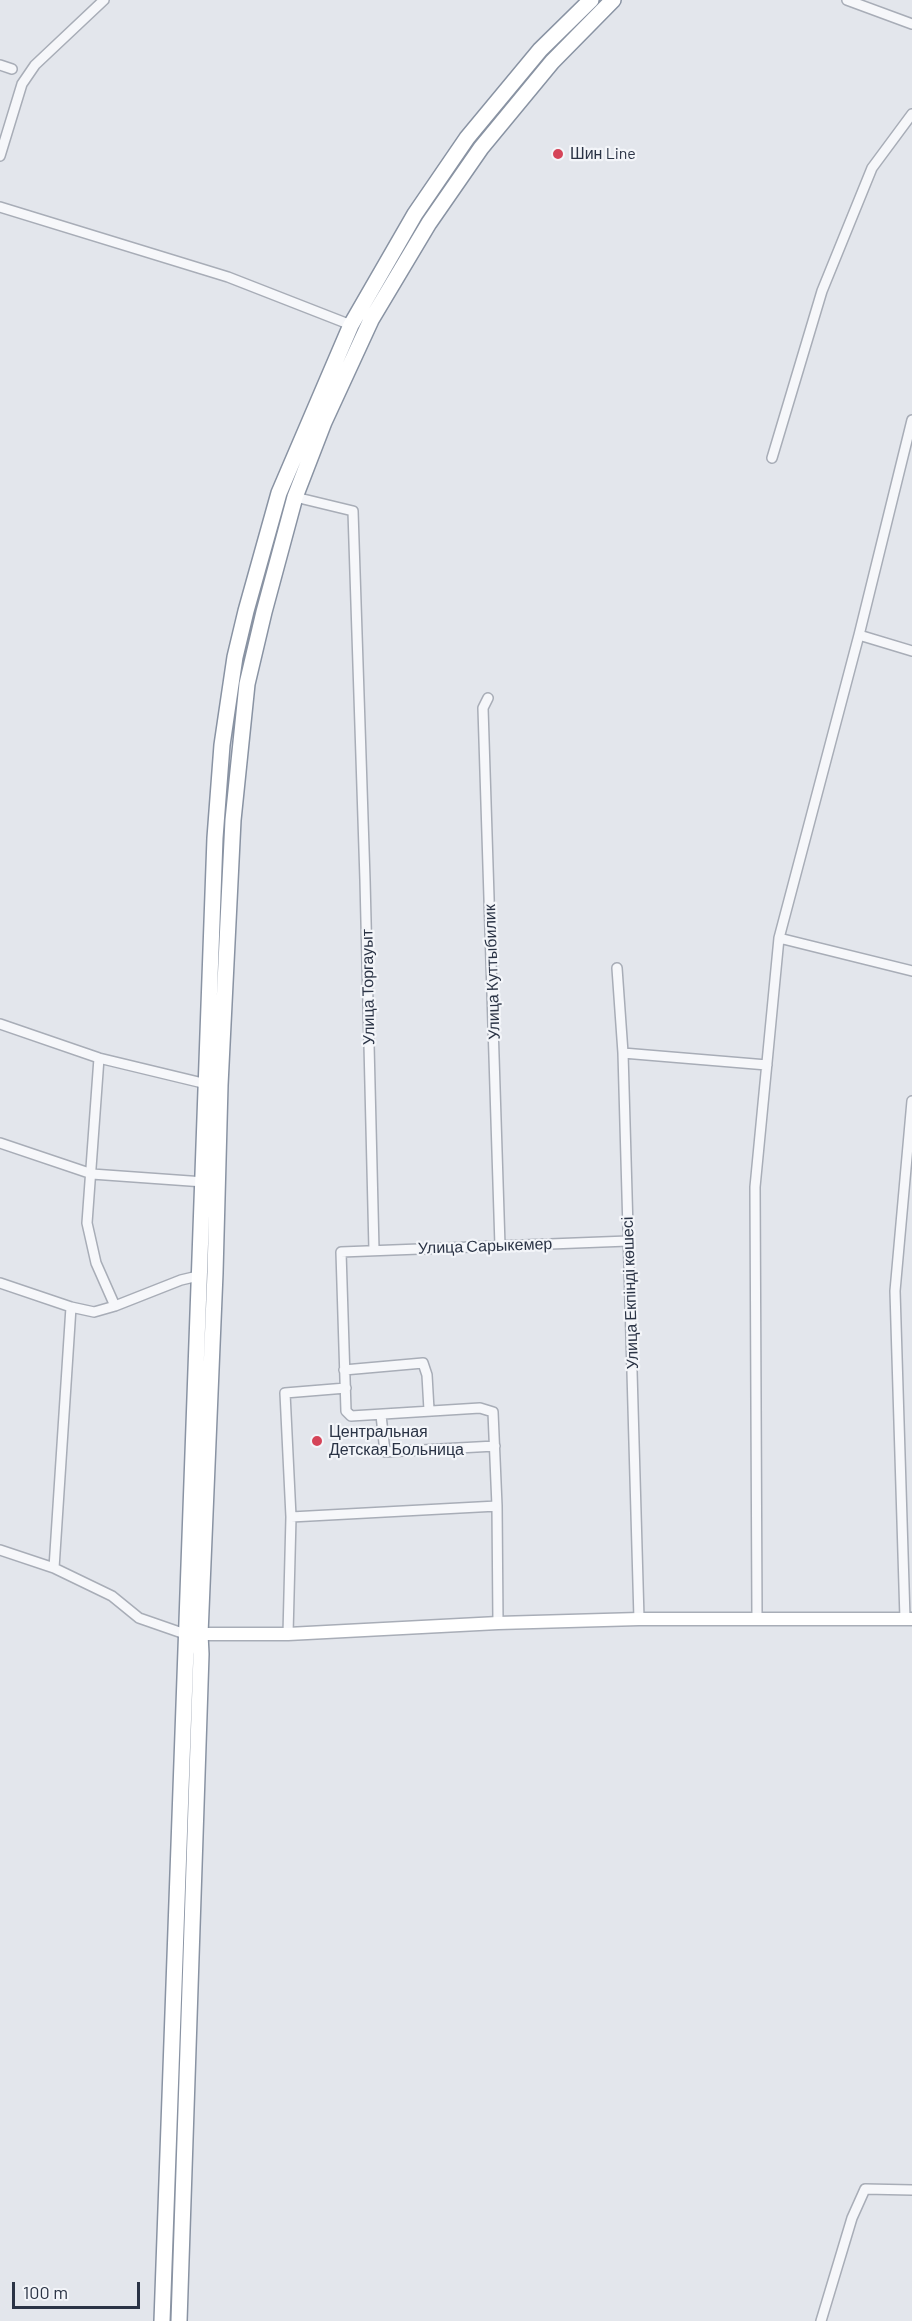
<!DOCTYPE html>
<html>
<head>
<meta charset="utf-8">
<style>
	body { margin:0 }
	#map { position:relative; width:912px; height:2321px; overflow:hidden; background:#e3e6ec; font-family:Barlow,sans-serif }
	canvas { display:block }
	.scale { position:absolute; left:12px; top:2282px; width:128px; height:27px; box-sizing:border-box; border:3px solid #2a3345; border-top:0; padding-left:8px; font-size:18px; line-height:21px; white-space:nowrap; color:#2a3345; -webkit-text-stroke:4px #f3f5f9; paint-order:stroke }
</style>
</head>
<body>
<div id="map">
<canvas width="912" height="2321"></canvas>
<div class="scale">100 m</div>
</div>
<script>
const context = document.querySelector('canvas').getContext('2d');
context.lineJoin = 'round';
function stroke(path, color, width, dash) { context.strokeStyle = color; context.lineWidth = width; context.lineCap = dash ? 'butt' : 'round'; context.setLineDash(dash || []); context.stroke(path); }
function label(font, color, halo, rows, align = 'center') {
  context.font = font + ' Barlow,sans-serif'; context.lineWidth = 4.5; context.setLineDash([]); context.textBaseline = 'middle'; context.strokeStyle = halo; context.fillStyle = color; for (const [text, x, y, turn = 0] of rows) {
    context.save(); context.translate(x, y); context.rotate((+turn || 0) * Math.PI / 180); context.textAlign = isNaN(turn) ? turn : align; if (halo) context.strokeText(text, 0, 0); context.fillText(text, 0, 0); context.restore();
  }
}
const minor = new Path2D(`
	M847,0L912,24
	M0,65L12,69
	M0,156L22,84L35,65L104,0
	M0,207L228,277L351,325
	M772,458L822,291L872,168L912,114
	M295,497L353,511L365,880L374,1250
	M859,635L912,651
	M488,698L483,708L500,1246
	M779,938L912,971
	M617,968L623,1053L639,1619
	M0,1024L99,1058L207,1084
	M623,1053L767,1065
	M99,1058L87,1223L96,1263L115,1306
	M0,1143L92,1174L204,1182
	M0,1283L71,1307L94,1312L115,1306L181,1280L198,1276
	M344,1370L423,1363L427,1375L429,1410
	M381,1415L385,1452L495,1446
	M497,1506L498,1623
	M291,1517L497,1506L493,1412L480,1408L351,1416L346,1411L341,1252L628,1241
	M0,1550L54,1568L112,1596L139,1618L185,1634
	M54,1568L71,1307
	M757,1618L755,1187L779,938L859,635L912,420
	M905,1619L895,1291L912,1101
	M288,1634L291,1517L285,1393L346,1388
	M821,2321L852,2218L865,2189L912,2190`);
const secondary = new Path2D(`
	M192,1634H288L498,1623L639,1619H912`);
const trunk = new Path2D(`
	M162,2321L215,838L222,745L235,657L246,611L279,493L351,325L415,214L467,138L540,50L591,0
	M179,2321L201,1654L200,1634L215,1273L220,1085L233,820L247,684L264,612L295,497L324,422L371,320L429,223L481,148L552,62L613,0`);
const markers = [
	[558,154,6,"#d54458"],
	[317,1441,6,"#d54458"]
];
const poiNames = [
	["Шин Line",570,154],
	["Центральная",329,1432],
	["Детская Больница",329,1450]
];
const streetNames = [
	["Улица Куттыбилик",492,972,-92],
	["Улица Торгауыт",368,987,-91],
	["Улица Сарыкемер",485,1246,-2],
	["Улица Екпінді көшесі",630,1293,-92]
];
stroke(minor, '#a8adb7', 12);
stroke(secondary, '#a8adb7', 15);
stroke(trunk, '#8993a3', 18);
stroke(minor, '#f6f7fa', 9);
stroke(secondary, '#fff', 12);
stroke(trunk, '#fff', 15);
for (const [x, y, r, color] of markers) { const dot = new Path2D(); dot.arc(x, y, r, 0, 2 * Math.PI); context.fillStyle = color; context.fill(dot); stroke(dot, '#f3f5f9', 2); }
label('16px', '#2a3345', '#f3f5f9', poiNames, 'left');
label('16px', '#2a3345', '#f3f5f9', streetNames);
</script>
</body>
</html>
